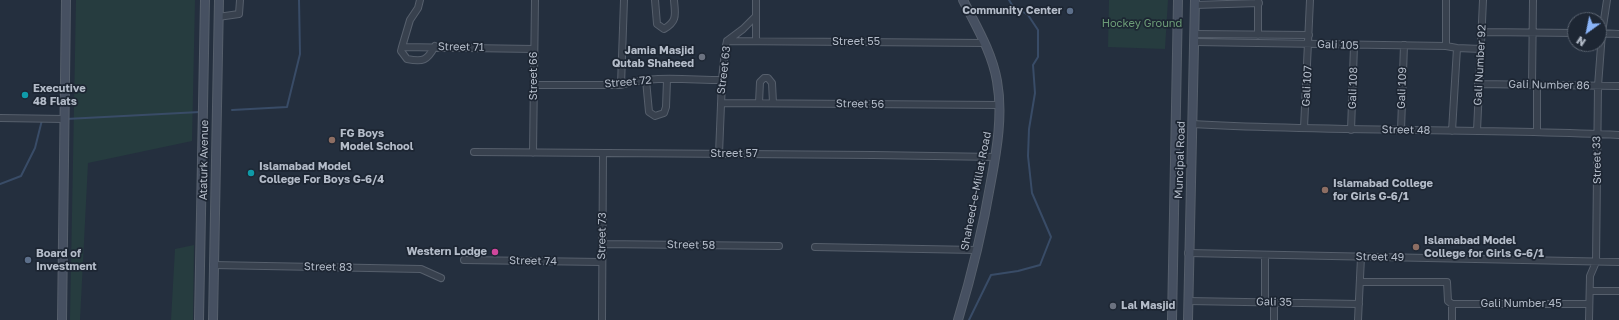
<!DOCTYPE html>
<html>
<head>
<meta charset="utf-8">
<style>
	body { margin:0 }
	#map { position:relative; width:1619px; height:320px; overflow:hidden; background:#242f3e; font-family:"Golos Text",sans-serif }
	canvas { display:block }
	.north { position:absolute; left:1567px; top:12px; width:40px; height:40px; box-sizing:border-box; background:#1d2633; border:1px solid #59626f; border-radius:50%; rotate:213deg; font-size:11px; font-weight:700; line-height:16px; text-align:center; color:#b4bcc9 }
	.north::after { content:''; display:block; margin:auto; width:14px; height:18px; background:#8ab4f8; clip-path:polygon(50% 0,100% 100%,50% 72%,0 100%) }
</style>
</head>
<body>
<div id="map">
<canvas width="1619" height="320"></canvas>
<div class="north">N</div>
</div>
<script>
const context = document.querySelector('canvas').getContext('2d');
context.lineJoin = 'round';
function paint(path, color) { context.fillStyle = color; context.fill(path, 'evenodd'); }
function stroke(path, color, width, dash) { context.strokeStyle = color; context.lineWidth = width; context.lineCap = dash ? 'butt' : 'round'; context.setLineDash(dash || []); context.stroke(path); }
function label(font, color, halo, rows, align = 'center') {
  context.font = font + ' "Golos Text",sans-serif'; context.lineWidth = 3.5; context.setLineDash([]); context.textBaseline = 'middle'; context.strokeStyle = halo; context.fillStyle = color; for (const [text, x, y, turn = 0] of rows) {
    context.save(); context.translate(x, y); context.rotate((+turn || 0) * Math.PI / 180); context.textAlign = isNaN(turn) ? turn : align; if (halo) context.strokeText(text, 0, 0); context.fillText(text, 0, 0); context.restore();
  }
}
const green = new Path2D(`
	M76,0H195L192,141L88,163L80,320H70Z
	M1109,0H1168L1165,49L1108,47Z
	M194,245L193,320H171L175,249Z`);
const stream = new Path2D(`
	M232,110L287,107L300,54L299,0
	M66,119L200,112
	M0,184L21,176L35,148L42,120
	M969,320L991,275L1018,271L1040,265L1051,237L1032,193L1028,156L1029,129L1035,93L1033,65L1038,57V30L1028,15L1012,5L1009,0`);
const street = new Path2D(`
	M655,0L657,24L664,29C678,21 675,14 674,0
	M1195,5L1259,3
	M218,17L239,14L240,0
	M1482,32L1575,33
	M1599,33L1619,34
	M1195,34L1309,35
	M1258,35V0
	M727,41L985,43
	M756,41V16
	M1195,42L1446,46L1457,48L1481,49
	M435,46C427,61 423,62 407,59L401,51L402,47L534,49
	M1446,46V0
	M402,47L410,20L418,8L420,0
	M646,80L649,112L655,116L664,113L666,107L667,80
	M1478,84L1619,86
	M1532,84L1533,0
	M534,85H621C652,75 689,80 722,80
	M621,85L624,0
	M721,103L999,105
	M759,103L760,82L764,78H768L772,83L773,103
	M0,118L64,119
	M1192,124C1334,132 1477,128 1619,135
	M1304,128L1310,0
	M1351,130L1354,46
	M1401,130L1404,45
	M1452,131L1457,48
	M1477,131L1483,0
	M1537,132V84
	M474,152L873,155L995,157
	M533,153L535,0
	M719,154L722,80L725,50L727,41L743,29L756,16V0
	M602,244L779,246
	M815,247L976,250
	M1188,253L1619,262
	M464,260L601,262
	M213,265L421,269L441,278
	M1361,282H1447L1448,301L1452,304V320
	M1590,291H1619
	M1188,301L1359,304
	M1265,302V255
	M1452,304H1589
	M602,320L603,153
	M1274,320V302
	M1358,320L1361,257
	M1589,320L1590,276L1596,262L1598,86L1602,33L1607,0`);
const secondary = new Path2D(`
	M62,320L66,0
	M199,320L205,0
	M213,320L219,0
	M958,320C972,274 983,228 991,181C997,149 1003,114 997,81C992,52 976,26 963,0
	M1172,320L1178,0
	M1188,320L1195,0`);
const markers = [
	[1070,11,4,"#5c6f8a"],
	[702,57,4,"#6b7280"],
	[25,95,4,"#0f9aa8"],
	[332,140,4,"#8d6e63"],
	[251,173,4,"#0f9aa8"],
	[1325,190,4,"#8d6e63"],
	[1416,247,4,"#8d6e63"],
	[495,252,4,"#d1479c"],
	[28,260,4,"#5c6f8a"],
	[1113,306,4,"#6b7280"]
];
const poiNames = [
	["Community Center",1062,11,"right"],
	["Jamia Masjid",694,51,"right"],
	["Qutab Shaheed",694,64,"right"],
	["Executive",33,89],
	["48 Flats",33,102],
	["FG Boys",340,134],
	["Model School",340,147],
	["Islamabad Model",259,167],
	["College For Boys G-6/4",259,180],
	["Islamabad College",1333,184],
	["for Girls G-6/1",1333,197],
	["Islamabad Model",1424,241],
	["College for Girls G-6/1",1424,254],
	["Western Lodge",487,252,"right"],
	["Board of",36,254],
	["Investment",36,267],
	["Lal Masjid",1121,306]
];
const parkNames = [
	["Hockey Ground",1142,24]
];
const streetNames = [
	["Street 55",856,42],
	["Gali 105",1338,45,2],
	["Street 71",461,47,1],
	["Gali Number 92",1480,65,-87],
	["Street 63",724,70,-83],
	["Street 66",534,76,-90],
	["Street 72",628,82,-5],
	["Gali Number 86",1549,85,1],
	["Gali 107",1307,86,-87],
	["Gali 108",1353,88,-88],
	["Gali 109",1402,88,-88],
	["Street 56",860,104,1],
	["Street 48",1406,130,1],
	["Street 57",734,154],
	["Ataturk Avenue",204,160,-89],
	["Muncipal Road",1180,160,-88],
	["Street 33",1597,160,-91],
	["Shaheed-e-Millat Road",976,191,-79],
	["Street 73",602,236,-89],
	["Street 58",691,245,1],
	["Street 49",1380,257,1],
	["Street 74",533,261,1],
	["Street 83",328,267,1],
	["Gali 35",1274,302,1],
	["Gali Number 45",1521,304]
];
paint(green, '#263c3f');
stroke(stream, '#394c67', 2);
stroke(street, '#565f6c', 8);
stroke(secondary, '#565f6c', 10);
stroke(street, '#38414e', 6);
stroke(secondary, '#465061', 8);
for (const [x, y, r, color] of markers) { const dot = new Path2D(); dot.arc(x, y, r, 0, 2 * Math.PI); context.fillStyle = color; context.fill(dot); stroke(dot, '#1d2633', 1.5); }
label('bold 11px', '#b4bcc9', '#1d2633', poiNames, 'left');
label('11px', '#6b9a76', '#1d2633', parkNames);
label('11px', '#b4bcc9', '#1d2633', streetNames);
</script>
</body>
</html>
